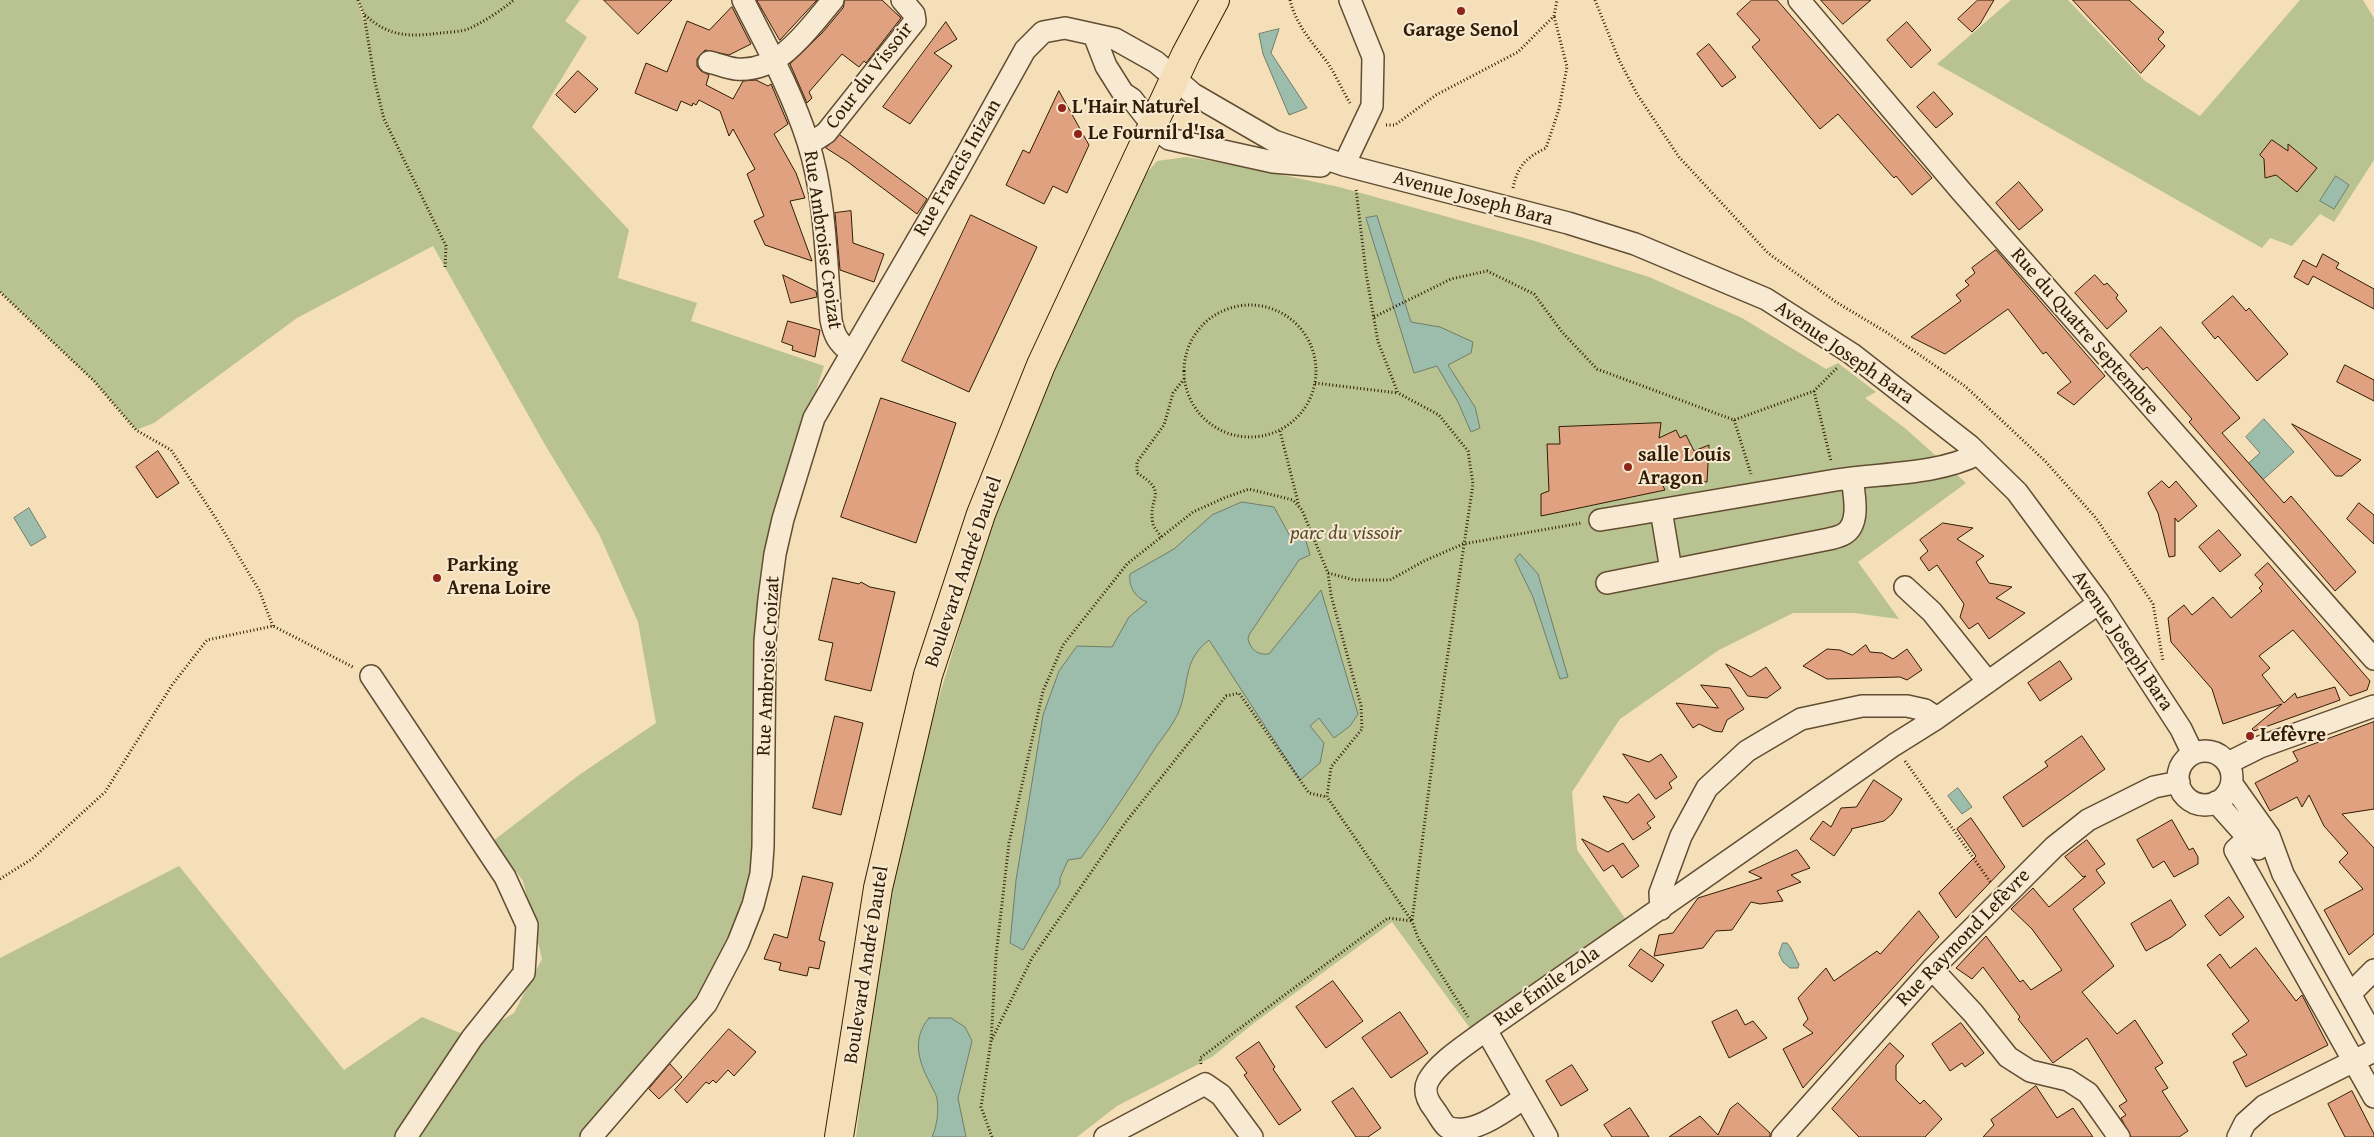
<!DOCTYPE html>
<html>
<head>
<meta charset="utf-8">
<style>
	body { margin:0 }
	canvas { display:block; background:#f4dfb9 }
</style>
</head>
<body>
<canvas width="2374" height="1137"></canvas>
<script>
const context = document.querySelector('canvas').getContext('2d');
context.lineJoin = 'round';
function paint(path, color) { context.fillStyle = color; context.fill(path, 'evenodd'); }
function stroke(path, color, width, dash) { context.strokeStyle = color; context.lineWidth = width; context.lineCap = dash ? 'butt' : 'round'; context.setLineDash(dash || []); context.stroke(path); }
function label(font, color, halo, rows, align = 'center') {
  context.font = font + ' "Gentium Book Plus",serif'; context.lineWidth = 4; context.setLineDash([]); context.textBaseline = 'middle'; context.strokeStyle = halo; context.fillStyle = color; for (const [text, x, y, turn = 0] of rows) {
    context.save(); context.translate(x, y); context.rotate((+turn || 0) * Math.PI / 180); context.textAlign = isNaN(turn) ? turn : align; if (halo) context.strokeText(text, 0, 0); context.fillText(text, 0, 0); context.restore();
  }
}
const green = new Path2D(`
	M0,0H357L365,25L364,15L358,0H580L565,21L587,37L532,127L629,230L618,278L697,303L691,321L824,366L776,516L754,890L705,997L583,1137H0V958L179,866L344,1070L422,1017L472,1038L514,1013L542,959L523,881L493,841L579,775L656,723L638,622L599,534L544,443L433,246L297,318L154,423L136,430L94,381L0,292Z
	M2011,0H2068L2145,81L2200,116L2300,0H2363L2374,18V160L2334,222L2320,214L2292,246L2270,238L2262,248L1937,64Z
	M1186,157L1231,164L1339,187L1535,241L1649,277L1742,318L1826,369L1838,363L1876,392L1865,398L1906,429L1966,483L1858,562L1899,619L1854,613H1793L1719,650L1620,719L1572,792L1577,850L1629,924L1472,1031L1392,922L1254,1023L1212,1057L1117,1106L1077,1137H856L871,1012L899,855L925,744L987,537L1057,364L1141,180L1157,161Z`);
const water = new Path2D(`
	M1279,29L1271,53L1307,108L1289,115L1263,54L1259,34Z
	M2336,176L2349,185L2334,209L2320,201Z
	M1377,216L1411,322L1440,327L1473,342L1471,353L1448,365L1475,407L1480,428L1471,432L1458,402L1437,366L1414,373L1366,218Z
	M2264,419L2294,452L2257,485L2243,468L2260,453L2246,437Z
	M1242,502L1274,507L1290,536L1304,534L1310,555L1299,560L1249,635L1248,639C1251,650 1257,655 1269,654L1321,590L1358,714L1350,726L1334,738L1319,718L1310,726L1324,743L1320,763L1300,780L1209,640C1182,661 1190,683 1179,711C1173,726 1160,740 1152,753C1129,789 1106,824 1081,858L1068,860L1060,878V884L1023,950L1010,943L1016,880L1043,715L1059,671L1077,646L1112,647L1129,617L1147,602C1136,598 1128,587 1130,574L1174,549L1212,515Z
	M29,508L46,537L31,546L14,518Z
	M1520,554L1538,574L1568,677L1560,679L1533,597L1515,560Z
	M1958,788L1972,807L1962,814L1948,796Z
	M1783,943H1787C1793,949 1794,957 1799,964L1798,968H1790L1783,962L1779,954Z
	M929,1018H951L965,1027L972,1041L958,1098L966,1137H932C937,1126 939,1111 937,1099C936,1093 931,1086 929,1081C918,1060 912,1038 929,1018Z`);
const building = new Path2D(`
	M604,0H672L638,34Z
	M757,0H817L780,40Z
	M845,0H882L901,18L866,63L864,61L859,67L842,54L809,92L812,98L807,103L790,64L823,32L843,8Z
	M1752,0H1777L1932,178L1912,195L1896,176L1894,178L1838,114L1820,129L1752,47L1760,40L1737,14Z
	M1821,0H1871L1843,24Z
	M1978,0H1994L1980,24L1972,32L1958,19Z
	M2073,0H2129L2164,32L2158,39L2165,46L2141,73Z
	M732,7L751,44L729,55L705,50L697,59V66L701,71L709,75L706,85L733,99L743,81L756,80L768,86L771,84L788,124L774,134L796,173L805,198L790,201L812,261L765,245L754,221L764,216L747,174L755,169L733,129L729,136L720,111L699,100L696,105L693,103L692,106L681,101L677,111L635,93L646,63L667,72L687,21L709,30Z
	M946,22L957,39L934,53L952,66L910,124L883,107Z
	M1907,22L1931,50L1911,68L1887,40Z
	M1709,44L1736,77L1722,87L1697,54Z
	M578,71L598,89L575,113L556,95Z
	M1059,91L1089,145L1067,193L1053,186L1044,204L1006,185L1023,150L1029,153Z
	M1934,92L1953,114L1936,128L1917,107Z
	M840,135L927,199L917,214L848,162L826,148Z
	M2272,140L2288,151V144L2317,168L2297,192L2276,175L2265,178L2264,159L2260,155Z
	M2019,182L2043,210L2019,230L1996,203Z
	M851,211L853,243L884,254L874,282L840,270L835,213Z
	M971,215L1037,247L969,392L902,361Z
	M1996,250L2105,376L2074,405L2057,393L2071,382L2046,352L2043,354L2008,309L1945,354L1911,337L1961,301L1956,295L1969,285L1965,281L1975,273L1972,268Z
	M2323,254L2339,263L2336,268L2374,289V309L2313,276L2308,285L2294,277L2303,260L2316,267Z
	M783,275L816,291L817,297L791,303Z
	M2095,275L2104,285L2107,283L2118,295L2116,298L2127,311L2107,329L2075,293Z
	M2233,296L2246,311L2249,308L2288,354L2257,381L2218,336L2215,339L2202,323Z
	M788,321L820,330L815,357L792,350L793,346L782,342Z
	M2161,327L2240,418L2222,433L2284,503L2291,496L2356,572L2335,591L2189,422L2192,419L2147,367L2143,370L2130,355Z
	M2345,365L2374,380V401L2337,382Z
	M881,398L956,423L916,543L841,517Z
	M1661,423L1659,438L1676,430L1680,438L1686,435L1694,451L1709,445L1707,482L1660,480L1665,490L1541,516V494L1549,491L1547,444H1560L1559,427Z
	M2292,424L2361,460L2342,476H2336Z
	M158,451L179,483L157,498L136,467Z
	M2162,481L2169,488L2176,481L2197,506L2178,522L2175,518V556L2169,557L2158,513L2148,493Z
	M2359,503L2374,515V544L2347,519Z
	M1943,523L1973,528L1957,539L1984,556L1976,562L1989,583L2012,587L1996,598L2025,613L1989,639L1978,623L1969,629L1960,617L1964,604L1937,565L1929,571L1920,558L1928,551L1920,540Z
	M2219,530L2241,555L2220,572L2199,547Z
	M2268,563L2370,681L2367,690L2350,696L2293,630L2259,656L2270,668L2262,675L2284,703L2295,693L2297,698L2335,687L2340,700L2254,731L2252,729L2282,704L2223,724L2212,689L2171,642L2168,618L2184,605L2192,615L2213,597L2231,618L2262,591L2259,588L2263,584L2255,575Z
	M833,578L859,584L861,582L870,587L895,592L871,691L825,680L833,643L819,640Z
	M1866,645L1870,652L1882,653L1893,659L1907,649L1922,670L1907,680L1900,677L1827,679L1803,666L1827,649L1840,650L1852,655Z
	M2060,661L2072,679L2040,701L2028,683Z
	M1726,664L1751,677L1766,667L1781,688L1767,698L1748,696Z
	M1701,685L1730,688L1744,709L1727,720L1722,732L1714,731L1699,724L1693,728L1676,703L1718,708Z
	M835,716L863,723L841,815L813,808Z
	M2374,722V809L2342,814L2374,848V934L2349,955L2324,910L2363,889L2339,862L2348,853L2324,826L2309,795L2302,807L2297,797L2270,811L2255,783L2298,761L2293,752Z
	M2082,736L2105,769L2023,827L2003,797L2048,766L2045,762Z
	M1623,754L1649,762L1661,754L1677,777L1669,783L1672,788L1656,799Z
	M1874,780L1902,799L1892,814L1884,821L1851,829L1852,830L1834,856L1810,839L1823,821L1831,827L1841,808L1856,807Z
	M1639,794L1655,817L1647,823L1651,828L1633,840L1603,796L1627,803Z
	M1971,818L2005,867L1956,918L1939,893L1976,856L1957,829Z
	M2172,820L2189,850L2193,848L2198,857V864L2174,877L2164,861L2153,868L2137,840Z
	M1582,839L1608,852L1623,843L1639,866L1622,878L1613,865L1604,871Z
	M2087,840L2105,864L2096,870L2105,883L2073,909L2114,966L2082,992L2117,1034L2135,1020L2163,1063L2155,1068L2168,1088L2162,1091L2188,1131L2179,1137H2131L2121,1118L2126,1115L2119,1106L2127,1101L2087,1038L2053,1063L2018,1019L2020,1017L1983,967L1972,979L1956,968L1986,936L2020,982L2023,980L2031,990L2062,970L2032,929L2011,909L2033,888L2049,907L2086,876L2083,877L2065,857Z
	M1797,850L1810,868L1791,875L1801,882L1777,891L1783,901L1760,904L1751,902L1732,930L1716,931L1703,948L1654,956L1659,935L1673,933L1698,898L1762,878L1749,872Z
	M803,876L833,883L819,940L825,942L819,969L809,967L807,976L779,970L781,963L764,959L774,934L787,938Z
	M2229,897L2244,917L2220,936L2205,916Z
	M2171,900L2186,925L2171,937L2146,951L2131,924Z
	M1919,911L1939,937L1803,1088L1783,1049L1813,1033L1803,1025L1808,1019L1798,998L1826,968L1834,981L1877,951L1880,954Z
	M2256,948L2296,1001L2302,995L2328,1045L2246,1087L2233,1062L2247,1055L2232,1034L2249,1021L2207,965L2220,954L2230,968Z
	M1641,949L1664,965L1652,982L1629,966Z
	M1333,981L1363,1021L1326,1048L1296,1007Z
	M1737,1010L1745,1025L1753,1021L1767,1038L1729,1058L1712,1022Z
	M1400,1012L1428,1053L1391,1078L1362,1038Z
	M1961,1023L1984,1053L1965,1067L1962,1063L1950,1071L1932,1044Z
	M729,1029L756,1052L734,1076L728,1070L716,1083L713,1080L709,1084L706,1082L687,1103L675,1090Z
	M1259,1042L1275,1067L1273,1069L1301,1110L1279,1125L1244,1075L1247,1073L1236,1058Z
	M1890,1043L1904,1056L1896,1065V1080L1920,1104L1924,1100L1942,1119L1925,1137H1859L1832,1109Z
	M670,1064L682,1077L659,1099L649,1089Z
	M1572,1065L1588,1090L1561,1106L1546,1081Z
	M2036,1086L2057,1118L2073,1108L2093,1137H1983L1994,1125L1991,1120Z
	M1353,1088L1381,1128L1368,1137H1356L1332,1102Z
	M2352,1091L2374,1134V1137H2345L2328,1104Z
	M1738,1103L1770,1133V1137H1669L1700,1116L1718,1135L1730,1109Z
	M1630,1108L1649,1137H1612L1604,1125Z`);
const path = new Path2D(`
	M358,0L364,15L375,82L384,119L446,246L445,268
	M1290,0C1296,25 1312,42 1327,62C1336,75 1342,90 1350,103
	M1595,0L1620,62L1637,94L1679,157L1768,253L1836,302L1886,332L1965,386L2045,461L2096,518L2153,604L2163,661
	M365,15C389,37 409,37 441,33C449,32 460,32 468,29C484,22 500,11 514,0
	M1386,125H1395L1436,95L1518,52L1554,16L1557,0
	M1513,188C1518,165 1526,158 1546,148L1559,109L1567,67L1554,16
	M0,292L94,381L136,430L171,450L215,517L259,590L273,626
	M1184 371a66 66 0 1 1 132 0a66 66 0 1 1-132 0Z
	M1374,317L1451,279L1487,271L1534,294L1562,332L1597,369L1734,420L1814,391L1837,368
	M1315,383L1398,393
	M1814,391L1831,461
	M1734,420L1751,474
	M1280,431L1299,506
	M1161,537C1159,533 1154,528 1153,524C1147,497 1170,493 1137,473V462L1164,425L1173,393L1184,379
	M1328,573L1354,580H1390L1424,561L1463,544L1581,523
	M1905,761L1991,883
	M0,879L32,859L105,792L172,685L207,640L273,626L353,667
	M992,1039L1032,958L1125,823L1226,696L1239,693L1309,793L1327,797
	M1201,1064L1200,1058L1388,918L1412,921L1436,734L1473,484L1468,451L1439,415L1398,393L1378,342L1366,273L1356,189
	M992,1137L981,1107L991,1041L996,956L1009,843L1043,691L1063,645L1127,564L1193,512L1224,498L1249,489L1293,500L1302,510L1328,573L1331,595L1361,706L1362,729L1331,767L1327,797L1412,921L1418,938L1468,1017`);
const minor = new Path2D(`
	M743,0C767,47 792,92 808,142C826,199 826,262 831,320C834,335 838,343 851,352
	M1799,0L1961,191L2374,659
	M1094,35L1106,66L1123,93L1132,99L1153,126L1169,139L1273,162L1321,166
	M709,62C718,64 727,68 736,69C780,73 808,29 833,0
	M809,144L826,133L915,21L914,14L902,0
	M1344,165L1372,106L1373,57L1350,0
	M1661,510L1671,570
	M1600,520C1679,507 1758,493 1836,480C1881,473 1937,475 1978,454
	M1607,583L1829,539C1833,538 1839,537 1844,534C1861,524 1854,494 1852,478
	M1905,587L1932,612L1988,682
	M371,676L505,877L527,925L524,973L472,1038L406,1137
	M2178 778a27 27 0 1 1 54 0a27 27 0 1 1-54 0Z
	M2228,763L2260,747L2374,706
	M2232,784L2269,836L2283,874L2374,1037
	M2216,802L2258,849
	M2247,839L2235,850L2374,1097
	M1661,909L1660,893L1681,836L1707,788L1747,751L1801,719L1862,706H1907L1925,710L1937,718
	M1932,969L1973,1013L2008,1057L2030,1071L2068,1080L2088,1093L2119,1137
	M2350,994L2374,970
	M1486,1030L1547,1137
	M1524,1098C1504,1112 1471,1137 1447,1127C1442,1123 1438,1114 1434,1109C1427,1100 1423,1091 1428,1081C1438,1062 1469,1043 1486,1030L1894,745L1937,718L2099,603
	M591,1137L706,1004L738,943L753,905L761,874L763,847L765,641L769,599L775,554L783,519L814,418L957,172L1025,50L1043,32L1065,28L1115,39L1156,62L1193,94L1274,141L1344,165L1568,223L1635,244L1766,299L1852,354L1970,446L2017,492L2099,603L2181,729L2193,754
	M1105,1137L1205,1084L1221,1095L1252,1137
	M1782,1137L1932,969L2054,847L2088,820L2154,787L2179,782
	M2238,1137L2245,1123L2264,1106L2374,1051`);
const major = new Path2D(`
	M839,1137L878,888L928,675L981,514L1041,365L1186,54L1215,0`);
const markers = [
	[1461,11,5,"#8f2418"],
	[1062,108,5,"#8f2418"],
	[1078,134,5,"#8f2418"],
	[1628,467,5,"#8f2418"],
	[437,578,5,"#8f2418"],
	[2250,736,5,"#8f2418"]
];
const poiNames = [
	["Garage Senol",1461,31,"center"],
	["L'Hair Naturel",1072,108],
	["Le Fournil d'Isa",1088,134],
	["salle Louis",1638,456],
	["Aragon",1638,479],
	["Parking",447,566],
	["Arena Loire",447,589],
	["Lefèvre",2260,736]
];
const streetNames = [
	["Cour du Vissoir",870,76,-52],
	["Rue Francis Inizan",958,168,-60],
	["Avenue Joseph Bara",1473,199,15],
	["Rue Ambroise Croizat",822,240,82],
	["Rue du Quatre Septembre",2084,332,49],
	["Avenue Joseph Bara",1844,353,35],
	["Boulevard André Dautel",964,572,-71],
	["Avenue Joseph Bara",2122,641,56],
	["Rue Ambroise Croizat",769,666,-87],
	["Rue Raymond Lefèvre",1964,938,-46],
	["Boulevard André Dautel",867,965,-81],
	["Rue Émile Zola",1547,987,-35]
];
const parkNames = [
	["parc du vissoir",1346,534]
];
paint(green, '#b9c291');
paint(water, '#9cbdac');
stroke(water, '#727d69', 1);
paint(building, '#e0a181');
stroke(building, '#321c04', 1);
stroke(minor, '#624d31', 24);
stroke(major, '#321c04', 30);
stroke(path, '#321c04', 3, [1, 2.5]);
stroke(minor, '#f8ead2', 21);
stroke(major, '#f4dfb9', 28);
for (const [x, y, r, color] of markers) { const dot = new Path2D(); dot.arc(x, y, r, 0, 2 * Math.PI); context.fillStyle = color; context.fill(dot); stroke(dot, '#f8ead2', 2); }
label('bold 20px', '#321c04', '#f8ead2', poiNames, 'left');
label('20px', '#321c04', '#f8ead2', streetNames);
label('italic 20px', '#5a4e2e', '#f8ead2', parkNames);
</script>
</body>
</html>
